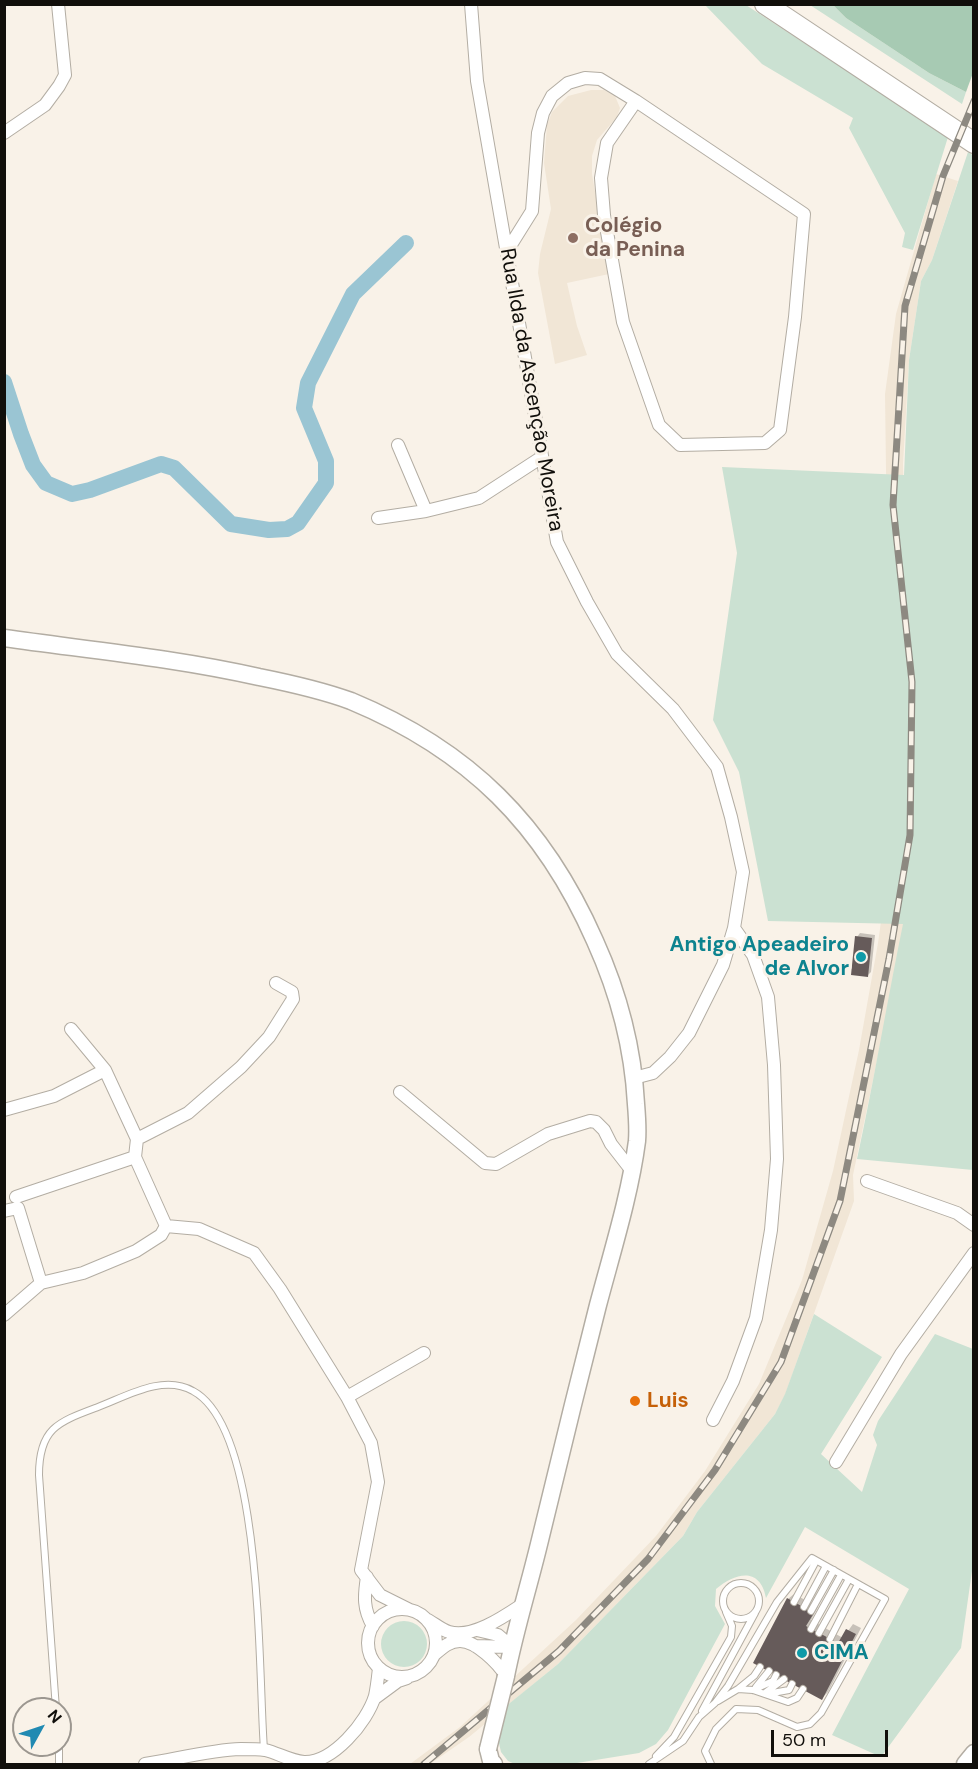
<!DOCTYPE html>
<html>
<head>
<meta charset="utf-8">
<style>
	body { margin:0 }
	#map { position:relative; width:978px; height:1769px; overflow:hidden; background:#f9f2e8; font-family:"DM Sans",sans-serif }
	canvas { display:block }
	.frame { position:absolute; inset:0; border:6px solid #110f0b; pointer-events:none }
	.north { position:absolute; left:12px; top:1697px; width:60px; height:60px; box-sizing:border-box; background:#f9f2e8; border:2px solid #9c9790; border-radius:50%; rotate:50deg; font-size:16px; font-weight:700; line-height:24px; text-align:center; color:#110f0b }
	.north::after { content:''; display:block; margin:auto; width:21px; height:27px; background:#218ab2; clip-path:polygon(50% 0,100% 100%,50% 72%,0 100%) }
	.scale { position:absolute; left:771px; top:1730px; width:117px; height:27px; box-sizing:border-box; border:3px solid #110f0b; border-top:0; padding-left:8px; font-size:18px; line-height:21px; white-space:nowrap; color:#110f0b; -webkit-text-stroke:4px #f9f2e8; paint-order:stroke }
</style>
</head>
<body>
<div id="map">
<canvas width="978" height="1769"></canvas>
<div class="frame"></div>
<div class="north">N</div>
<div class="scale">50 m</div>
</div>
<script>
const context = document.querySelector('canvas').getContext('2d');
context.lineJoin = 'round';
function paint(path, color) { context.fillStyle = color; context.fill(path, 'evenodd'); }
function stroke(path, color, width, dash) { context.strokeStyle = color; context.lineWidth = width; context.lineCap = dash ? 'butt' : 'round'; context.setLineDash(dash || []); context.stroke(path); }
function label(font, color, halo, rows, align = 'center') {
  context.font = font + ' "DM Sans",sans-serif'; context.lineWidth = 6; context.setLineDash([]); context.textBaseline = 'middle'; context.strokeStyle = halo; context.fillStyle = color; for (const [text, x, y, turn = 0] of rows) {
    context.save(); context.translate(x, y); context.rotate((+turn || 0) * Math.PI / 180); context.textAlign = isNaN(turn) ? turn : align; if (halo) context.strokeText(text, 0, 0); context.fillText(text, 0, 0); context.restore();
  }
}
const built = new Path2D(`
	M591,90H604L615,96L620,108L617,117L597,140L592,156V174L609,274L567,283L577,326L587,355L555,364L538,273L540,254L551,209L544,163L547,125L552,112L568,96Z
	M936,174L958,181L932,260L921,281L909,360L903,464L915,881L853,1175L854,1201L785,1395L775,1414L697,1512L683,1536L558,1664L469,1737L430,1764H410L460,1727L576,1620L656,1536L705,1471L759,1384L802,1280L833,1171L859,1050L878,943L891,850L885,394L896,314Z`);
const green = new Path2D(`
	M705,5H746L948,137L913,250L902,247L905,233L849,128L853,118L762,64Z
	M810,5H833L846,18L929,73L966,92L962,104Z
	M968,152L974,156L973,1170L857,1159C874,1081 887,1002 903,924L768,921L739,772L713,720L737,553L722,467L904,475L909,360L921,281L932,260Z
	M814,1314L882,1357L821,1454L862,1492L877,1445L873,1435L878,1421L935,1334L973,1349V1564L961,1648L881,1757L832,1735L909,1589L805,1527L766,1598C760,1566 735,1573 716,1589L715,1606L725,1624L668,1730L656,1744L639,1753L577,1763L515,1764L508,1761L501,1752L498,1739L505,1707L558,1664L683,1536L697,1512L775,1414L785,1394Z
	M381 1644a23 23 0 1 1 46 0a23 23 0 1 1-46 0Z`);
const forest = new Path2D(`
	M833,5H973V73L966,92L929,73L846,18Z`);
const shadow = new Path2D(`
	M860,933L875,935L871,972L867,976L857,937Z
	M794,1594L818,1607L811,1620L843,1638L853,1624L861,1628L828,1692L822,1698L788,1599Z`);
const canal = new Path2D(`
	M4,382L21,434L33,465L46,483L72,494L90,490L161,464L174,468L231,524L269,530L287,529L298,523L326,483V461L304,408L308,383L353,294L406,243`);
const building = new Path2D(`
	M855,936L872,938L868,977L851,975Z
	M787,1598L814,1613L806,1626L838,1643L846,1629L856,1634L822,1700L753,1663Z`);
const lane = new Path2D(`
	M723 1601a18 18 0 1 1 36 0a18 18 0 1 1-36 0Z
	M794,1602L816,1561
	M804,1607L826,1566
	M811,1611L834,1570
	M811,1629L841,1575
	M819,1633L849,1579
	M830,1639L858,1584
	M756,1687L769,1671
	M738,1689L754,1676L760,1667
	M753,1690L773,1681L776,1675
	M765,1693L784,1679
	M767,1694L789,1690L792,1684
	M718,1701L738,1689L753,1690L788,1702L797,1698L803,1689
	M56,1709L39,1475C39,1428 58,1422 98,1407C127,1396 163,1374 193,1391C264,1429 258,1674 264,1749
	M702,1711L755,1613
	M59,1745V1764
	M656,1756L674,1737L731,1637L732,1626L726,1612
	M649,1764L683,1741L699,1717L715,1703L728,1686L777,1602L812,1558L885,1599L821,1713L810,1724L797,1727L758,1710L736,1709L716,1729L705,1751L711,1764`);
const street = new Path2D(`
	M471,4L477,81L557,542L587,602L617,654L673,709L717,767L731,817L743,872L734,928L723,965L689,1033L670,1057L653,1073L634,1078
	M4,133L45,105L59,86L65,75L58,4
	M507,251L532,211L538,133L543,113L552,96L568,83L585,78L600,79L636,101L804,214L795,317L780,430L765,443L680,445L659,425L623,322L604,215L601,178L607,143L636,101
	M398,445L426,511L479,498L542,457
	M378,518L426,511
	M71,1029L105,1070
	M400,1092L485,1163L496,1164L548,1134L590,1121L596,1122L604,1130L611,1144L632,1171
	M4,1110L54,1096L105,1070L137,1139L135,1157L166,1226
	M137,1139L188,1113L241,1067L269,1037L293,999L292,992L276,983
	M867,1181L957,1213L974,1225
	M16,1197L135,1157
	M4,1211L18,1208L41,1283
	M4,1315L41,1283L83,1273L136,1251L161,1235L166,1226L199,1229L254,1253L280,1289L347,1397L371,1443L378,1482L361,1570L380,1595L410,1610
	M347,1397L424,1353
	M713,1420L733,1381L756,1318L771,1230L777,1159L774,1065L768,997L753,955L734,928
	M836,1462L901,1354L974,1253
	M367,1577C364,1596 363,1609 373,1626
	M368 1643a34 34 0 1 1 68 0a34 34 0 1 1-68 0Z
	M428,1620C435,1624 442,1630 449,1632C472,1639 505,1616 523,1604
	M477,1630L498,1635L512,1647
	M475,1646L512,1647
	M434,1655C442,1648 449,1641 460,1641C476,1641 498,1663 506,1676
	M375,1698L398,1681L407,1678
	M145,1764C177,1759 210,1750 241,1749C249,1749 258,1749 265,1750C278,1753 290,1761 304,1762C333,1763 367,1722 375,1696C377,1687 378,1677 379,1668`);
const secondary = new Path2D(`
	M4,638C89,650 175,658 259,677C289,683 321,690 351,701C469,750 544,825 595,941C619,994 633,1047 636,1104C637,1116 638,1129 637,1141C630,1195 612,1252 598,1305C578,1383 559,1462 540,1540C529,1586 515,1630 506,1676
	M488,1749L491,1761L494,1764
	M965,1764L974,1753`);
const primary = new Path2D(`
	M765,4L974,143`);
const rail = new Path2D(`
	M424,1764L559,1651L648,1559L715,1470L781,1362L840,1201L889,959L910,835L912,682L893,505L905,306L943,176L974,101`);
const secondaryBridge = new Path2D(`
	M488,1749L506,1676`);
const markers = [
	[573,238,6,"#8d6e63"],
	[861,957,6,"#0f9aa8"],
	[635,1401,6,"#e8710a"],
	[802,1653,6,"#0f9aa8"]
];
const educationNames = [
	["Colégio",585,226],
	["da Penina",585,250]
];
const streetNames = [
	["Rua Ilda da Ascenção Moreira",531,390,80]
];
const cultureNames = [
	["Antigo Apeadeiro",849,945],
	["de Alvor",849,969],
	["CIMA",814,1653,"left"]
];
const foodNames = [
	["Luis",647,1401]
];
paint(built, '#f1e6d6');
paint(green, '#cbe1d2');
paint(forest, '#a7cab3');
paint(shadow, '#0003');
stroke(canal, '#9ac5d3', 16);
paint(building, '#665b5a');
stroke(lane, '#b3ada3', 8);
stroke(street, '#b3ada3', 14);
stroke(secondary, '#b3ada3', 19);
stroke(primary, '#b3ada3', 22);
stroke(lane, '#fff', 6);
stroke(street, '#fff', 12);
stroke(secondary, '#fff', 16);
stroke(primary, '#fff', 20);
stroke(rail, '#8d8981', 7);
stroke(rail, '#f9f2e8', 4.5, [14]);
stroke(secondaryBridge, '#b3ada3', 19, []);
stroke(secondaryBridge, '#fff', 16);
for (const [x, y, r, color] of markers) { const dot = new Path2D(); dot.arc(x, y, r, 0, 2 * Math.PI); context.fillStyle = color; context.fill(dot); stroke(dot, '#f9f2e8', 2); }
label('bold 21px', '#785e54', '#f9f2e8', educationNames, 'left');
label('21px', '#110f0b', '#f9f2e8', streetNames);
label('bold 21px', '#0d838f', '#f9f2e8', cultureNames, 'right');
label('bold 21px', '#c56008', '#f9f2e8', foodNames, 'left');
</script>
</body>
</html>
